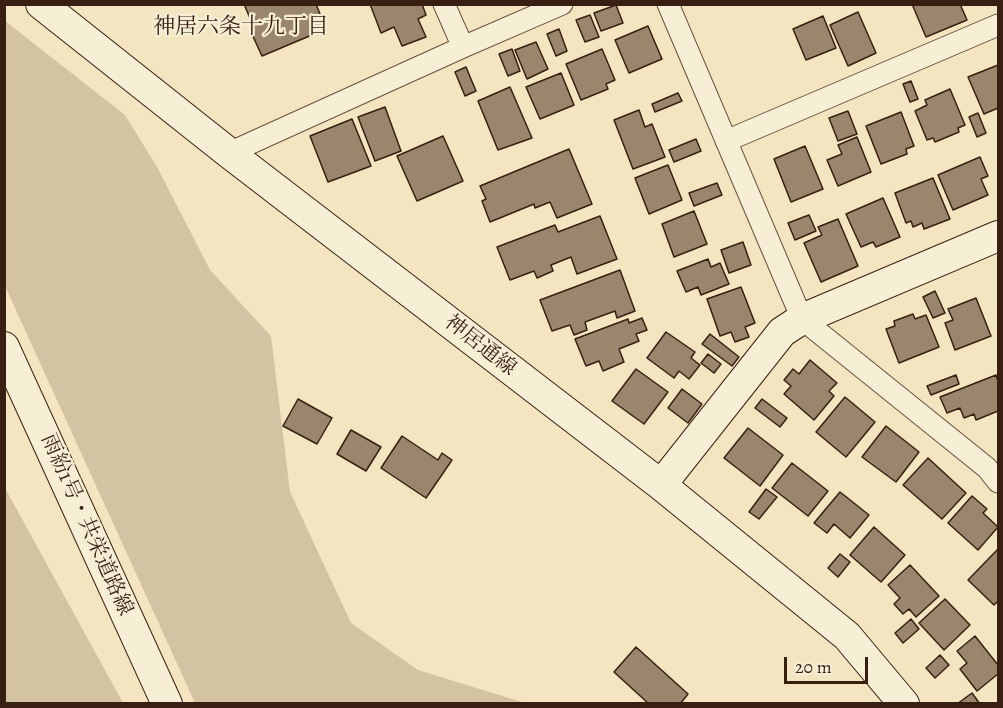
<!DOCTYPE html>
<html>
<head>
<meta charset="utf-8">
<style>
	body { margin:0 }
	#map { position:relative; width:1003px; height:708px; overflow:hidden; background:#f3e5c0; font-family:Alegreya,serif }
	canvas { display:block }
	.frame { position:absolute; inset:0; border:6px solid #391f12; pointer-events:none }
	.scale { position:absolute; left:784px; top:657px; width:84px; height:27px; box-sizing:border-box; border:3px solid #391f12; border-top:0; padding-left:8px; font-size:18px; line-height:21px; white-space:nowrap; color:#391f12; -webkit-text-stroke:4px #f7eed6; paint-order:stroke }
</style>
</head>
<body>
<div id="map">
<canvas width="1003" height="708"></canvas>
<div class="frame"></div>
<div class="scale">20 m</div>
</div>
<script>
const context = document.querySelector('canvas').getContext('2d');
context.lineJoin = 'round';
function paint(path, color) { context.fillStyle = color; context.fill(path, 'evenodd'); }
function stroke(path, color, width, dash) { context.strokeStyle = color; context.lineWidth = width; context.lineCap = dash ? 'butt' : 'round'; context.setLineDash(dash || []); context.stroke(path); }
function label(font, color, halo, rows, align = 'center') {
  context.font = font + ' Alegreya,"Noto Serif JP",serif'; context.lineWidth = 4.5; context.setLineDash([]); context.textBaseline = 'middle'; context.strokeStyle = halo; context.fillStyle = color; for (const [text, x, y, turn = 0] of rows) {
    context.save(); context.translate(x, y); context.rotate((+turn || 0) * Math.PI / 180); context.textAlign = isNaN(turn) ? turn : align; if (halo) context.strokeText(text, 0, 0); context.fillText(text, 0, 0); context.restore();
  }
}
const green = new Path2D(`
	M5,21L125,115L157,167L210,270L271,336L290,492L351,623L418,670L525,703H195L5,286Z
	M4,488H5L123,703H5Z`);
const building = new Path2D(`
	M244,4H316L326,29L262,56L250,30L254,28Z
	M370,4H422L426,15L418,19L426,37L402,46L394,27L381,33Z
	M912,4H960L967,20L926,37Z
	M616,5L623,23L601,31L594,13Z
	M858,12L876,53L848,66L830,25Z
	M590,15L599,37L585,42L576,20Z
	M823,16L836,48L806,60L793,29Z
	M648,26L662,59L629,73L615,40Z
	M559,29L567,51L556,56L547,34Z
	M536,42L548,69L527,79L515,50Z
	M512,49L520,71L508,76L499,54Z
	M602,49L615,80L606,84L608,89L581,100L566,64Z
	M998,65V108L984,114L968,77Z
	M466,67L476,91L465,96L455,72Z
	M561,73L574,105L540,119L526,87Z
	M911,81L918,99L910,102L903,84Z
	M510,87L532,138L498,150L478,101Z
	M950,89L965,125L958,128L959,132L935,142L933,138L927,140L915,111L927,105L925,100Z
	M678,93L682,101L655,112L652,104Z
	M385,107L401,151L375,161L358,117Z
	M639,110L645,127L652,124L665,157L633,169L614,120Z
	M848,111L857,134L838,141L829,118Z
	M901,112L914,146L906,149L907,154L881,164L866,126Z
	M978,113L986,133L977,137L969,117Z
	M352,119L371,166L328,182L310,136Z
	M443,136L463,181L417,201L397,156Z
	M857,137L871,172L838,186L827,160L842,154L838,145Z
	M696,139L701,151L674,162L669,150Z
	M805,146L823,189L791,202L774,159Z
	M569,149L592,204L557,218L550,202L535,208L534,204L490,222L482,201L486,199L480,186Z
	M980,157L988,176L981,179L988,195L953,210L938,175Z
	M668,165L682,200L649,214L635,178Z
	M933,178L950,219L924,229L922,223L913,227L911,221L906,223L895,193Z
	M717,183L722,195L694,206L689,193Z
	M883,198L900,237L876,247L873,242L861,247L846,214Z
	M694,211L707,244L674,257L662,224Z
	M809,215L816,231L795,240L788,223Z
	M600,216L617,259L577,274L571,257L551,265L553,271L537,278L534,271L510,280L497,247L555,225L558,232Z
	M838,219L858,266L821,282L804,243L822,235L818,227Z
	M743,242L751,265L729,273L721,250Z
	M708,259L711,267L720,263L729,284L701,295L698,287L686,292L677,271Z
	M620,270L635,311L617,318L615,311L585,322L587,330L574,335L570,325L552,331L540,300Z
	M741,287L755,323L745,327L749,337L735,342L731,332L720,336L707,299Z
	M935,291L945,313L933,318L923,297Z
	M976,298L991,336L955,350L945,323L953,320L948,309Z
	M913,314L915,319L926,315L939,347L899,363L886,329L895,326L894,321Z
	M642,318L647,330L636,334L639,341L619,349L624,362L603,371L599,361L586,366L575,339L628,319L629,323Z
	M666,332L695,352L691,358L700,365L689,379L679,371L674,378L647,358Z
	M710,334L739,357L732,366L702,344Z
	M708,354L721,364L714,373L701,363Z
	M810,360L837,383L829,391L834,396L814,420L784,394L791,386L784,380L793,369L799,374Z
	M636,369L668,392L644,424L612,401Z
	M956,375L959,384L931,395L927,386Z
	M996,375L998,381V411L976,420L974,414L964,418L960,408L947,413L940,397Z
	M682,389L702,404L688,423L668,408Z
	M845,397L875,422L846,457L816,432Z
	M298,399L332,418L317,444L283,426Z
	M762,399L787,418L780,427L755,408Z
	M886,426L919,452L896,482L862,457Z
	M748,428L783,455L760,486L724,458Z
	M351,430L381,447L366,471L337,454Z
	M402,436L438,460L442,453L452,460L426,498L381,468Z
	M928,458L966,493L942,519L903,485Z
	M792,463L828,491L808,516L772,488Z
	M766,489L777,497L759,519L749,512Z
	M840,492L869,515L850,538L834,524L827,533L814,523Z
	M972,496L987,509L983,513L998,527L978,550L948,523Z
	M874,527L905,555L881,582L850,555Z
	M998,549V601L994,605L968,580Z
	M840,554L850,562L838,577L828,568Z
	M910,565L939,596L916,617L909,609L903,614L894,604L900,598L888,585Z
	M945,599L970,625L944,650L919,623Z
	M911,619L919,629L903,643L895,633Z
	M975,636L998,665V674L977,691L960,669L967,663L957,651Z
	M636,647L688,694L680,704H649L614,672Z
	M940,655L949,665L935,678L926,668Z
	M972,693L980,704H957Z`);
const street = new Path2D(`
	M444,4L463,47
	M668,4L802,319L987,468L998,482
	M726,141L998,25
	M229,153L463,47L562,4`);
const secondary = new Path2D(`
	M41,4L229,153L661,485L847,636L904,704
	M4,347L167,704
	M661,485L782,332L802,319L998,236`);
const streetNames = [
	["神居通線",480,346,38],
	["雨紛1号・共栄道路線",86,525,66]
];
const neighbourhoodNames = [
	["神居六条十九丁目",241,28]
];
paint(green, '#d3c3a2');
paint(building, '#9a866c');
stroke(building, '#391f12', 1.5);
stroke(street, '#68503e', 23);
stroke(secondary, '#391f12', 32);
stroke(street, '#f7eed6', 21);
stroke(secondary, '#f7eed6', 30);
label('21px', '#391f12', '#f7eed6', streetNames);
label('22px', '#391f12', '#f7eed6', neighbourhoodNames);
</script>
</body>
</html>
